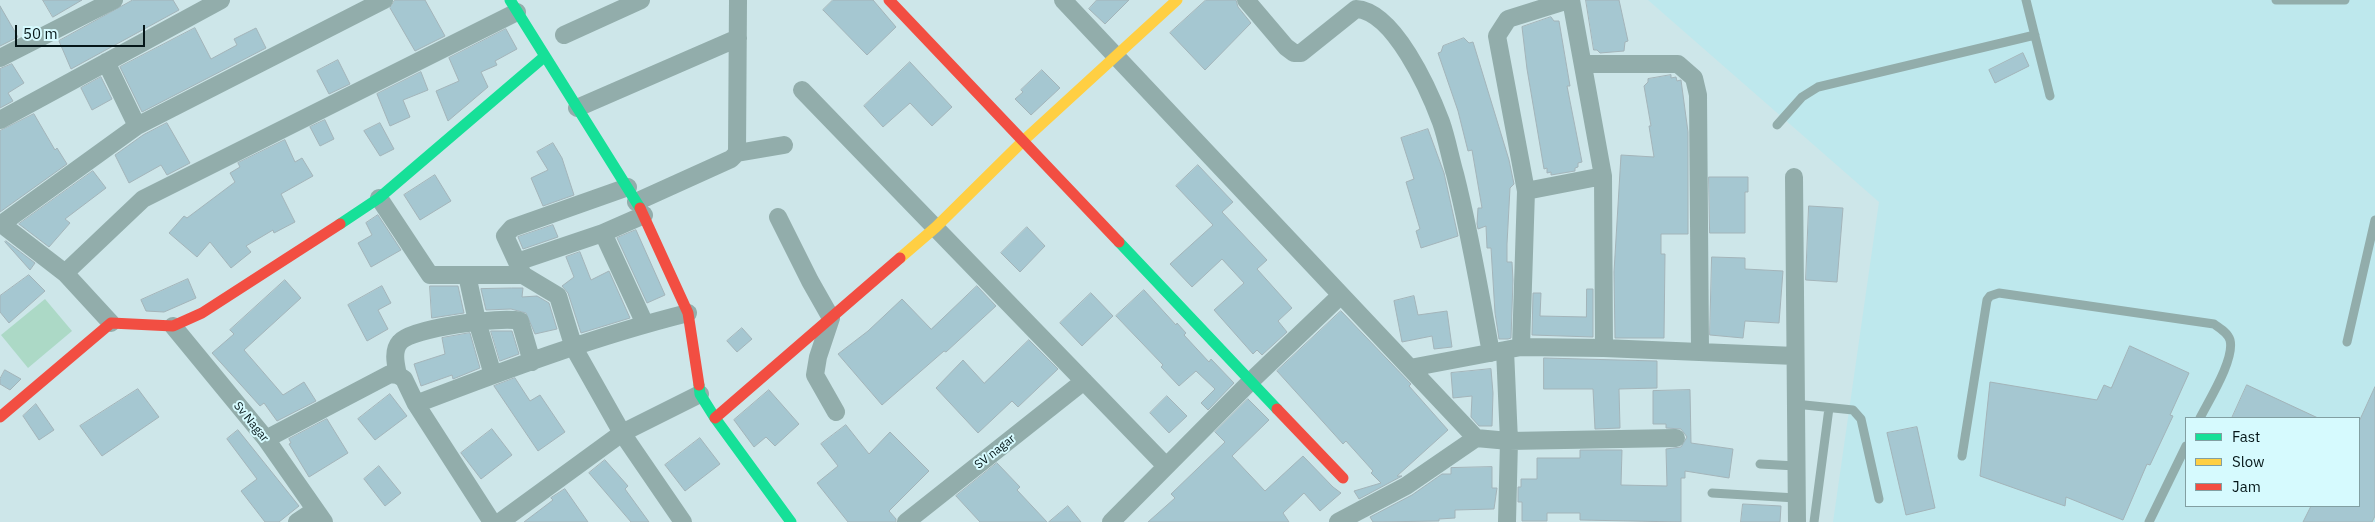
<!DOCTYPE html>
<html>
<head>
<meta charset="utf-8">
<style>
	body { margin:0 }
	#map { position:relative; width:2375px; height:522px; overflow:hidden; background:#cde6e9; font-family:"IBM Plex Sans",sans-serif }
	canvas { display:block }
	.legend { position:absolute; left:2185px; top:417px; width:175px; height:90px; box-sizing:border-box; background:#d6fafe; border:1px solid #829fa2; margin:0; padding:6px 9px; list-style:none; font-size:15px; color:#051618 }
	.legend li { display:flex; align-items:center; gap:10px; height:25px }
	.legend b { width:25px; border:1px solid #829fa2 }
	.scale { position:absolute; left:15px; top:25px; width:130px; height:22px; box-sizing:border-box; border:2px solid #051618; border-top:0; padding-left:6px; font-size:15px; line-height:18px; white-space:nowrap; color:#051618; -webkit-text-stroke:4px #d6fafe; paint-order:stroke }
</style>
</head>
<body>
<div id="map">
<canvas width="2375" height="522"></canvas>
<ul class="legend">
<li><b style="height:6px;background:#16e098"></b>Fast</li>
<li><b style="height:6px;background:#ffcf43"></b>Slow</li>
<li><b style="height:6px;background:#f24e42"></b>Jam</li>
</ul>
<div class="scale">50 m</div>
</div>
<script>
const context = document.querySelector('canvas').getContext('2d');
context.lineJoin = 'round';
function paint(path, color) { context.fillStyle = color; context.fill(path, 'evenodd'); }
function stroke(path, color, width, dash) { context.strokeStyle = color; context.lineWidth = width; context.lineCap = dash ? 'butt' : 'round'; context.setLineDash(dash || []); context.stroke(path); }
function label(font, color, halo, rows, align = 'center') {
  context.font = font + ' "IBM Plex Sans",sans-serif'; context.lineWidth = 4; context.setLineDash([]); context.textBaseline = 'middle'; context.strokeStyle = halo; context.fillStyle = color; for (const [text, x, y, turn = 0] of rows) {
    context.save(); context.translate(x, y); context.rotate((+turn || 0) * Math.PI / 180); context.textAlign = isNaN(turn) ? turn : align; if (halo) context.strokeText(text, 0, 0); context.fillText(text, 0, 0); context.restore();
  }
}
const built = new Path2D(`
	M1648,0H2375V522H1833L1879,202ZM2186,418H2359V506H2186Z`);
const green = new Path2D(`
	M45,299L72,331L28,368L1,335Z`);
const building = new Path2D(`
	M43,0H82L53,17Z
	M133,0H173L179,10L71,69L59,41Z
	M395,0H425L445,36L415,51L390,8Z
	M833,0H873L896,27L867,55L823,10Z
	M1097,0H1129L1105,24L1089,9Z
	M1206,0H1236L1238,7L1251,23L1205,70L1170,33Z
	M1586,0H1619L1628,41L1625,42L1624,51L1600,53L1597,50H1594Z
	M0,6L18,37L0,46Z
	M1551,17L1554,21H1559L1570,86H1567L1582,162L1578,163V167L1575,168V171L1551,175V172L1547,173V168L1544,169L1527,69L1522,27Z
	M195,28L211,59L237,45L234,39L256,28L266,48L142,112L120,67Z
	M506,29L517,49L495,61L497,65L481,72L488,87L448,121L436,91L459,81L449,58Z
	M1464,38L1469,43L1473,42L1477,55L1509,160L1514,184L1510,188L1507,244V262H1512L1513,280L1511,338L1508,339H1499L1495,313L1491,248H1487L1486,226L1478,229L1477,224L1478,208H1482L1472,150L1468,151L1458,111L1438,53L1441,52L1443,46Z
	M2023,53L2029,66L1995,83L1989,70Z
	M338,60L350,84L329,94L317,71Z
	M910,62L952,107L932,126L910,103L883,127L864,106Z
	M12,64L24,83L8,93L13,101L0,108V69Z
	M1042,70L1060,88L1031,115L1015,99L1023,92L1021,90Z
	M421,72L428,90L403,100L410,117L390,126L377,94Z
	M1671,75V78L1676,77L1677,81L1681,80L1688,132V234H1661V254H1665L1664,338H1615L1614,272L1621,155L1654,157L1649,126H1651L1644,86L1648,82V79Z
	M101,77L112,99L92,110L81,88Z
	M34,114L55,150L57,148L67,164L0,212V131Z
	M325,120L334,139L320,146L310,127Z
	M167,123L190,163L167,175L161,165L129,183L115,155L143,135Z
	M380,123L394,149L380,156L364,131Z
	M1428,129L1444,173L1458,236L1421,248L1416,231L1420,229L1406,182L1414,179L1401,138Z
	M285,140L295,162L302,158L313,176L281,194L295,222L274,233L273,230L246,246L251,252L231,268L210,242L197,257L169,233L184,216L187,218L235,182L230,173L240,167L238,163Z
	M553,143L562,158L574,195L543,206L531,178L548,170L537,152Z
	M1198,165L1233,202L1222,212L1267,260L1257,269L1292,308L1278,321L1287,332L1262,355L1257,350L1253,354L1214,310L1244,283L1222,259L1192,287L1170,264L1213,225L1176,186Z
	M93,171L106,188L65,219L70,223L49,247L19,224Z
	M435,175L451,201L420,220L404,195Z
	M1709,177H1748V192H1745V233H1710Z
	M1809,206L1843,208L1837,282L1806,280Z
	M378,215L401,250L371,267L358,243L372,235L366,223Z
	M553,225L558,237L523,249L518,237Z
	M1027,227L1045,246L1020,272L1001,253Z
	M636,230L665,295L647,303L617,238Z
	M6,241L35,263L30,270L5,242Z
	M580,252L591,280L609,271L630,318L581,333L568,293L562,286L574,277L566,257Z
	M1712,257L1745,258V269L1783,271L1779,323L1745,321L1743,338L1710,335Z
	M29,275L45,291L9,323L0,312V296Z
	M188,279L196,298L164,312L146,311L141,300Z
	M285,280L301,298L244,350L283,395L304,382L316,401L277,421L264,403L260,406L212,353L234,334L230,330Z
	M382,286L391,303L378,310L388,329L367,341L348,305Z
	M430,286H458L464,313L432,318Z
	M977,286L996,306L946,352L944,351L882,405L838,354L868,331L902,299L931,329Z
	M512,288H523L522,297L537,296L549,303L557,329L535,334L526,313L511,309L486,310L481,289Z
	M1587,289H1593V337L1532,335L1533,293H1541L1540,316L1586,317Z
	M1144,290L1176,325L1177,323L1186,333L1184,335L1209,362L1211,359L1234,383L1208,410L1201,403L1215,389L1196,371L1179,386L1161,367L1163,365L1116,316Z
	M1091,293L1113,316L1082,346L1060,323Z
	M1414,296L1418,315L1447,311L1452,347L1434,349L1432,336L1402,342L1394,301Z
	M1341,311L1411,384L1409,386L1448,430L1397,476H1402L1359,499L1354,491L1381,483L1371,473L1373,471L1346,441L1343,444L1277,371Z
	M742,328L752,339L737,352L727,341Z
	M491,331H512L519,354L500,361Z
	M470,333L480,368L453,379L452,375L421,386L414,364L445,354L442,338Z
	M1029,340L1058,369L1018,407L1012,401L978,433L936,388L963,360L984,383Z
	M2130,346L2189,373L2170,415L2173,416L2150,465L2147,464L2123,520L2066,497L2065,506L1980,476L1990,382L2097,400L2104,385L2111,388Z
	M1544,358L1657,361V388L1619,389L1620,428L1595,429L1593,389H1544Z
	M1491,369L1493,393L1492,426H1479L1471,417L1472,396L1453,398L1451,373Z
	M5,370L21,379L10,390L0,384V379Z
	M515,378L530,401L540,395L565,432L538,451L494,386Z
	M2247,385L2318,418H2232Z
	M2375,387V516L2372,522H2303L2311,506H2359V422Z
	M138,389L159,417L102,456L80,426Z
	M769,390L799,424L775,446L766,437L754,447L734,420Z
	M1690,390L1691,443L1733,449L1729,478L1685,471V478H1681V522L1580,520V513H1547V521H1522V502H1518V487H1521V479H1537V458H1580V450H1622L1621,485L1667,486L1666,449L1681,447L1687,437L1681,429L1666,428V424H1653V391Z
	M390,394L407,416L375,440L358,419Z
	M1167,396L1187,416L1169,433L1150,413Z
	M1248,399L1269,420L1232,456L1265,491L1303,456L1333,487L1341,493L1320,511L1304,493L1283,513L1289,522H1148L1175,498L1171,494L1225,442L1215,432Z
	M36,404L54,430L39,440L23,416Z
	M327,419L348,453L309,477L289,444L291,443L289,439Z
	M846,425L869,454L890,432L929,471L889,511L896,519V522H848L817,483L838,466L821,444Z
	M1917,427L1935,508L1906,515L1887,433Z
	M492,429L512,455L481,479L461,453Z
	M238,430L299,506L279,522H265L241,491L257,479L227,439Z
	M700,438L720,464L685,491L665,465Z
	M605,460L628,486L625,489L649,522H631L589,473Z
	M997,463L1020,487L1017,490L1047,522H980L956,496Z
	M379,466L401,493L385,506L364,479Z
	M1492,467V488H1497L1494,509L1455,510V518L1439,519V521L1373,522L1370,517L1412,495L1442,474H1451V468Z
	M565,489L588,522H524L553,500L551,498Z
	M1743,504L1781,506L1780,522H1741Z
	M1068,506L1081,522H1049Z`);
const lane = new Path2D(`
	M2026,0L2050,96
	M2276,0H2345
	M1777,125L1802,97L1818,87L2035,35
	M2347,342L2375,220
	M1795,404L1853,410L1861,419L1879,499
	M1962,456L1987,300L1990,296L1999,293L2214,324C2220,328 2228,333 2230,340C2235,359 2209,400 2200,418
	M1760,464L1796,466
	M1712,493L1796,498
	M1814,522L1829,408
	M2149,522L2186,446`);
const street = new Path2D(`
	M1063,0L1476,438
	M1246,0L1286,47L1294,53H1301L1356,9C1394,11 1429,90 1441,122C1447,139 1450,157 1455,174C1470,233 1480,293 1491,353
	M1569,0L1508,19L1497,36L1526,191L1603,176
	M1571,0L1603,176L1604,348
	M564,35L641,0
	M0,58L114,0
	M106,62L137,126
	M1584,64H1678L1694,78L1698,95L1700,351
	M802,90L1166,466
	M577,108L738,38
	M0,120L221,0
	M737,153L784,145
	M1794,177L1797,522
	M379,198L430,275H523L558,296L574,348L622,433L683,522
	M636,202L731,159L737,153L738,0
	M778,217L810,281L831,318L818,357L815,375L836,412
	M0,223L65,273L111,323
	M0,225L137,126L384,0
	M603,233L645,324
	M517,262L603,233L644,215
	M65,273L143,199L517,12
	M467,275L477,321L493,375
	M523,275L505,236L512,228L628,187
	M173,326L266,439L324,522
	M1521,347L1526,191
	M1505,350L1509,441L1507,522
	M1410,368L1521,347L1604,348L1795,356
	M398,375C396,365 392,351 400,342C411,328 502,316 520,321L532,362
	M416,404C505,370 596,336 688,313
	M266,439L390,374L398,375L404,379L416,404L492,522
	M297,522L315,510
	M500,522L622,433L700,394
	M906,522L1084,381
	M1111,522L1251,381L1341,295
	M1338,522L1406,486L1476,438L1509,441L1676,438`);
const fast = new Path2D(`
	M510,0L640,208
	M340,224L379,198L544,57
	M1119,242L1277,409
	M699,385L700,394L715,418L791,522`);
const slow = new Path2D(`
	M900,258L936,227L1023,141L1177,0`);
const jam = new Path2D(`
	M889,0L1119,242
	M640,208L688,313L699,385
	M1277,409L1343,478
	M0,417L111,323L173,326L202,313L340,224
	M715,418L900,258`);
const streetNames = [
	["Sv Nagar",251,422,51],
	["SV nagar",995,452,-38]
];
paint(built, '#bee8ed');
paint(green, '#acd9c6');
paint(building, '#a5c7d1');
stroke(building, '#a3b4b9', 1);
stroke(lane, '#92adab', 9);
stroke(street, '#92adab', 18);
stroke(fast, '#16e098', 11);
stroke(slow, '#ffcf43', 11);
stroke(jam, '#f24e42', 11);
label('12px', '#051618', '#d6fafe', streetNames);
</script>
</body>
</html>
